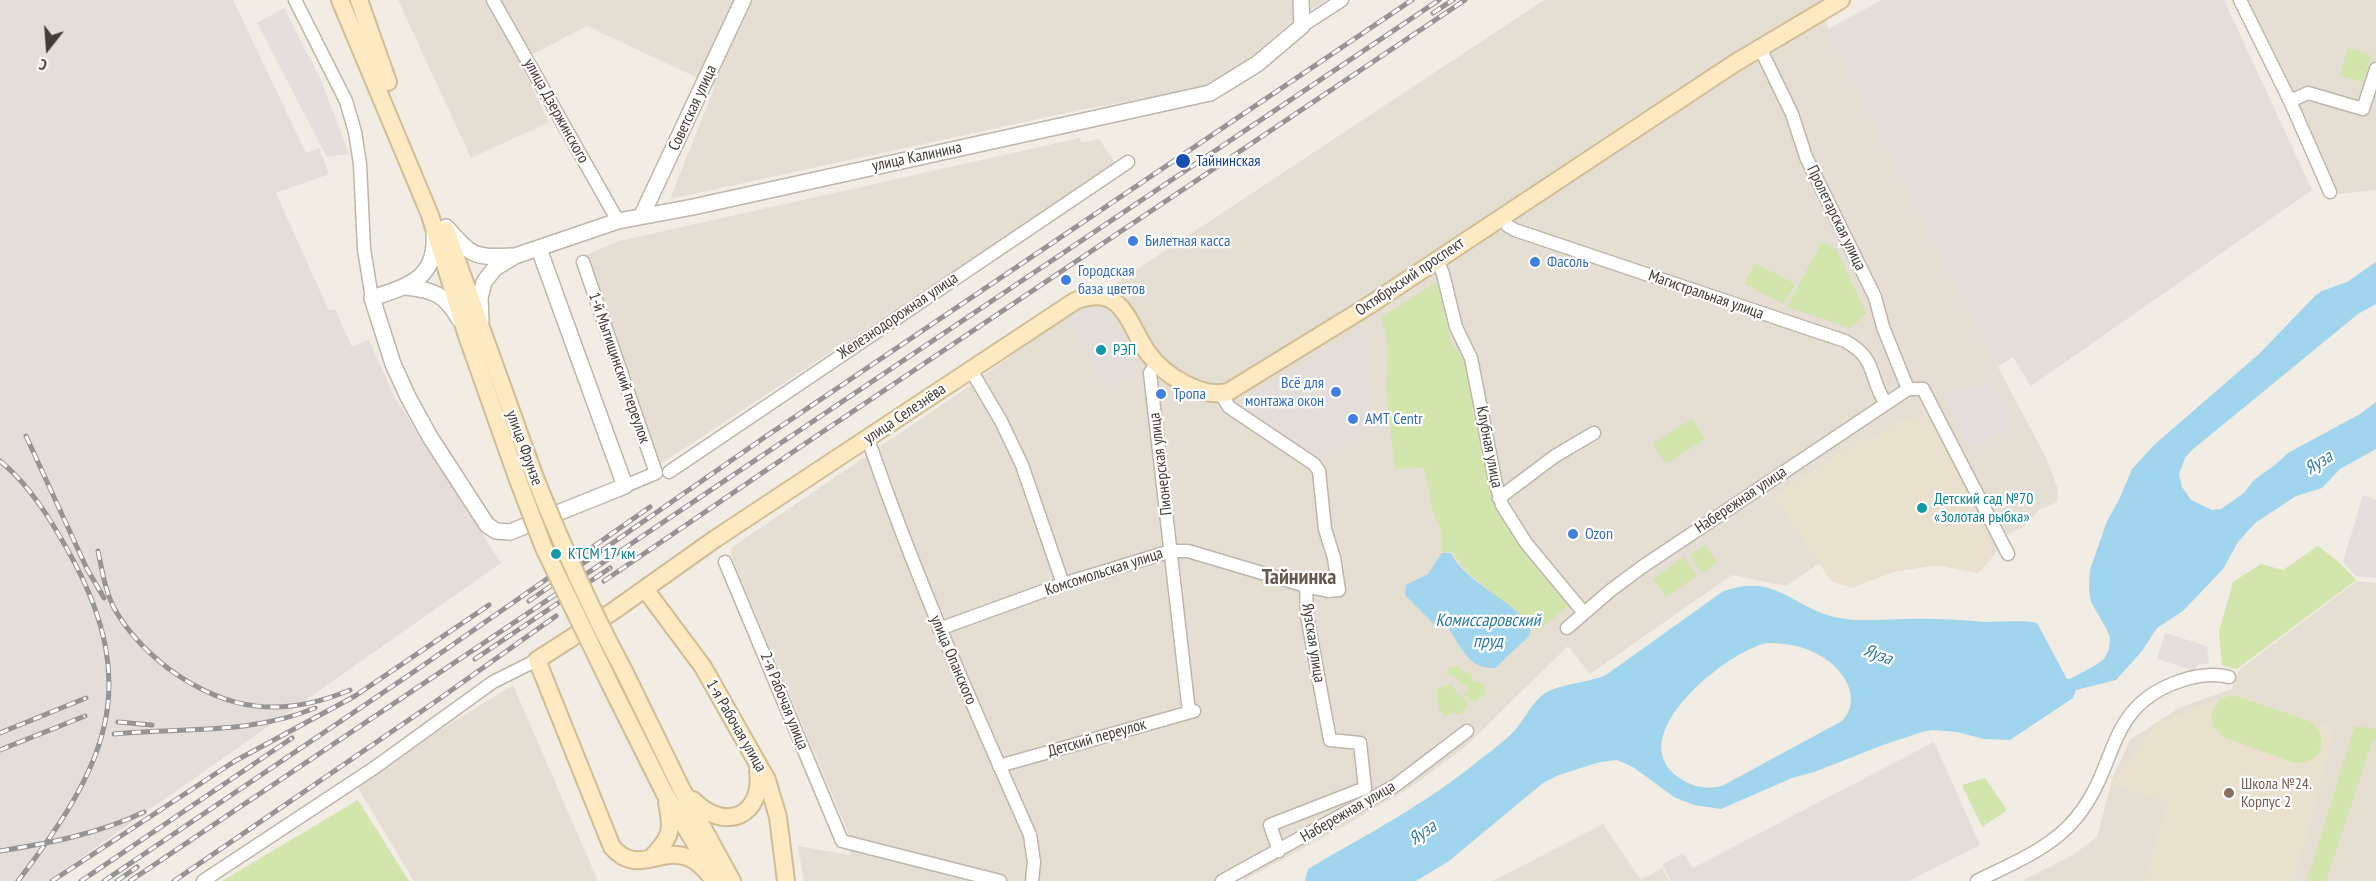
<!DOCTYPE html>
<html>
<head>
<meta charset="utf-8">
<style>
	body { margin:0 }
	#map { position:relative; width:2376px; height:881px; overflow:hidden; background:#f1ece4; font-family:"PT Sans Narrow",sans-serif }
	canvas { display:block }
	.north { position:absolute; left:18px; top:18px; width:60px; height:60px; -webkit-text-stroke:4px #fff; paint-order:stroke; rotate:197deg; font-size:16px; font-weight:700; line-height:24px; text-align:center; color:#433c34 }
	.north::after { content:''; display:block; margin:auto; width:21px; height:27px; background:#433c34; clip-path:polygon(50% 0,100% 100%,50% 72%,0 100%) }
</style>
</head>
<body>
<div id="map">
<canvas width="2376" height="881"></canvas>
<div class="north">С</div>
</div>
<script>
const context = document.querySelector('canvas').getContext('2d');
context.lineJoin = 'round';
function paint(path, color) { context.fillStyle = color; context.fill(path, 'evenodd'); }
function stroke(path, color, width, dash) { context.strokeStyle = color; context.lineWidth = width; context.lineCap = dash ? 'butt' : 'round'; context.setLineDash(dash || []); context.stroke(path); }
function label(font, color, halo, rows, align = 'center') {
  context.font = font + ' "PT Sans Narrow",sans-serif'; context.lineWidth = 4.5; context.setLineDash([]); context.textBaseline = 'middle'; context.strokeStyle = halo; context.fillStyle = color; for (const [text, x, y, turn = 0] of rows) {
    context.save(); context.translate(x, y); context.rotate((+turn || 0) * Math.PI / 180); context.textAlign = isNaN(turn) ? turn : align; if (halo) context.strokeText(text, 0, 0); context.fillText(text, 0, 0); context.restore();
  }
}
const residential = new Path2D(`
	M398,0H1327L1296,18L1225,79L1206,87L1075,111L670,199L715,86L587,26L519,61L549,122L471,158Z
	M1544,0H1822L1828,29L1998,367L2046,458L2058,489L2057,502L2039,510L2025,526L2005,536L1995,554L1978,573L1936,565L1893,572L1851,588L1831,581L1820,563L1786,586L1732,575L1590,674L1568,646L1465,747L1411,787L1341,828L1244,880L1237,869L1215,881H804L798,846L850,855L851,839L733,561L731,548L968,387L1062,319Z
	M2249,0H2376V190L2338,194Z
	M1080,138L1081,143L1099,139L1116,164L656,467L586,255L619,241Z
	M2357,581L2376,583V881H2022L2073,855L2097,837L2113,777L2130,740L2179,708L2232,689L2239,670Z
	M513,685L598,881H414L355,783Z
	M1603,824L1641,880L1662,868L1669,881H1493Z`);
const industrial = new Path2D(`
	M0,0H233L306,153L319,148L329,174L276,193L329,311L335,309L352,347L369,340L395,398L501,563L48,881H0Z
	M1882,0H2224L2312,190L2031,386L2013,357L1998,367L1828,29Z
	M1095,308L1105,309L1111,315L1131,352L1134,376L1108,388L1068,320L1084,310Z
	M1362,330L1373,427L1314,461L1235,403Z
	M1934,742L1980,845L1909,881H1671L1662,865L1683,853L1693,868Z`);
const education = new Path2D(`
	M1928,415L1995,554L1978,573L1936,565L1893,572L1851,588L1831,581L1774,496L1867,435L1871,440L1897,422Z
	M2234,693L2334,729L2315,808L2293,881H2144L2168,802L2110,784L2158,723Z`);
const green = new Path2D(`
	M2348,48L2371,55L2363,82L2340,76Z
	M1822,242L1836,249L1866,313L1851,328L1787,307Z
	M1755,263L1795,284L1784,304L1745,284Z
	M1437,282L1451,342L1463,359L1468,373L1497,509L1520,546L1569,605L1538,631L1465,570L1452,552H1442V533L1433,511L1424,468L1395,469L1386,388L1388,347L1382,317Z
	M1692,419L1705,439L1666,464L1653,444Z
	M1705,545L1717,563L1702,573L1690,555Z
	M2318,546L2341,564L2356,580L2237,669L2222,665L2219,632L2233,582L2261,564L2283,570Z
	M1684,557L1697,576L1666,597L1653,579Z
	M1459,666L1464,672L1471,674L1472,680L1483,683L1486,692L1475,703L1463,693L1468,690V686L1460,684L1459,680L1446,674L1449,667Z
	M1453,684L1457,694L1468,701L1466,708L1460,714H1449L1445,717L1439,709L1436,691L1440,687Z
	M2234,695L2312,722L2321,734V749L2317,755L2311,760L2297,764L2223,737L2213,727L2212,712L2220,699Z
	M2355,726L2376,729V740L2373,739L2326,881H2307Z
	M1985,778L2007,810L1982,827L1962,785Z
	M358,800L409,881H222Z`);
const parking = new Path2D(`
	M284,8L321,80L349,154L327,157L257,23Z
	M1992,383L2015,427L1970,449L1944,397L1964,388Z
	M2363,495L2376,500V578L2356,576L2343,562Z
	M2165,633L2207,646L2209,663L2197,665L2195,671L2157,659Z`);
const water = new Path2D(`
	M2376,262V304L2358,314L2192,450L2185,458L2179,474L2182,487L2191,500L2212,510L2221,509L2244,493L2254,480L2275,465L2288,453L2360,414L2376,402V449L2340,469L2322,488L2296,496L2255,523L2238,542L2223,569L2183,611L2157,628L2142,651L2116,680L2076,690L2073,698L2010,740L1984,739L1957,732L1932,730L1922,732L1883,745L1814,772L1792,778L1721,809L1694,805L1674,797L1633,767L1617,760L1600,762L1559,775L1543,783L1449,861L1416,881H1305L1308,869C1366,835 1426,804 1478,761C1491,751 1505,741 1516,729C1526,717 1532,702 1545,693C1560,684 1587,683 1606,675L1722,592C1777,571 1793,610 1839,618C1862,622 1885,619 1908,619C1934,618 1960,620 1986,622C2003,622 2020,620 2037,623L2067,679H2070L2096,665L2104,659L2109,649L2110,637L2107,630L2091,602L2089,590L2090,570L2107,521L2119,500L2132,469L2154,445L2259,354L2315,296L2322,291L2347,282ZM1767,643C1786,643 1804,646 1821,656C1844,669 1863,699 1842,721L1722,786C1706,790 1692,787 1678,777C1621,736 1727,651 1767,643Z
	M1442,553H1451C1463,582 1523,606 1530,628C1531,633 1530,634 1528,637L1495,668C1468,670 1460,644 1447,626L1434,624L1405,595L1406,585L1428,574Z`);
const minor = new Path2D(`
	M295,0L346,101L355,132L360,164L364,249L372,298
	M493,0L618,221
	M2240,0L2290,101L2330,192
	M1302,26L1342,0
	M1760,48L1792,114L1806,157L1875,297L1883,327L1908,389
	M2290,101L2308,93L2363,109L2376,69
	M1501,216L1508,226L1515,230L1845,341C1878,359 1868,376 1885,402
	M1437,259L1443,274L1456,327L1471,358L1495,480L1502,505L1526,543L1584,613
	M583,262L656,473L625,486
	M1157,362L1150,373L1189,712
	M971,370L1001,421L1022,465L1063,584
	M1221,394L1229,407L1314,464L1319,471L1325,529L1334,558L1339,590L1328,591L1306,586L1307,616L1330,740L1360,743L1365,788L1270,825L1279,851
	M868,439C914,574 972,704 1030,835L1034,862L1032,881
	M669,472L1128,162
	M1499,498L1555,456L1594,433
	M725,562L842,841L1000,881
	M1567,628L1611,590L1642,567L1908,389H1923L2008,554
	M939,629L1063,584L1171,551H1188L1306,586
	M999,766L1194,711
	M203,881L374,768L493,682L537,660
	M1222,881L1396,785L1467,731
	M1977,881C2011,864 2052,848 2076,818C2120,765 2104,707 2180,681C2195,676 2213,673 2229,677`);
const tertiary = new Path2D(`
	M642,215L743,0
	M446,227C472,256 473,258 512,256
	M434,234C437,279 408,286 372,298L393,364L408,397L430,437L487,525L496,531L510,532L625,486L539,249
	M406,287C433,290 445,294 459,319
	M481,321L480,298L484,282L495,268L515,256L618,221L693,207L1210,93L1257,64L1302,26L1301,0`);
const secondary = new Path2D(`
	M340,0L430,215L466,333L518,480
	M359,0L388,82
	M446,230L534,475
	M645,589L703,667L767,780L778,817L786,881
	M625,673L680,786L732,881
	M609,682L664,792L712,871
	M693,800C725,833 764,816 758,770
	M650,859C671,838 673,831 667,803
	M715,881C707,872 699,861 687,857C659,847 637,876 612,847L537,660L612,612L715,539L1075,301C1123,282 1127,323 1148,353C1164,375 1201,399 1228,392L1368,306L1735,63L1841,0`);
const rail = new Path2D(`
	M1433,13L1453,0
	M26,436L87,569L104,598
	M0,461C31,486 52,522 71,556C144,690 104,768 18,881
	M98,551C102,570 105,590 114,608C128,633 147,652 169,669C228,712 283,718 350,690
	M604,581L806,443L1465,0
	M529,601L765,437L1412,0
	M475,659L610,568
	M118,722L152,725
	M0,733L86,698
	M114,734C184,727 249,735 315,708
	M0,750L85,716
	M0,851C50,843 98,834 144,812
	M52,881L235,761L355,696L489,605
	M81,881L292,738
	M104,881L415,671L650,507
	M117,881L137,867
	M130,881L1439,0
	M174,881L432,704L556,616`);
const secondaryBridge = new Path2D(`
	M534,475C561,543 590,608 625,673
	M518,480L544,548L609,682`);
const markers = [
	[1183,161,8,"#1a4fb4"],
	[1133,241,6,"#3f7fe0"],
	[1535,262,6,"#3f7fe0"],
	[1066,280,6,"#3f7fe0"],
	[1101,350,6,"#0f9aa8"],
	[1336,392,6,"#3f7fe0"],
	[1161,394,6,"#3f7fe0"],
	[1353,419,6,"#3f7fe0"],
	[1922,508,6,"#0f9aa8"],
	[1573,534,6,"#3f7fe0"],
	[556,554,6,"#0f9aa8"],
	[2229,793,6,"#8d6e63"]
];
const streetNames = [
	["Советская улица",693,108,-65],
	["улица Дзержинского",556,111,61],
	["улица Калинина",917,157,-12],
	["Пролетарская улица",1836,218,64],
	["Октябрьский проспект",1410,277,-34],
	["Магистральная улица",1706,295,19],
	["Железнодорожная улица",898,316,-34],
	["1-й Мытищинский переулок",619,368,71],
	["улица Селезнёва",905,414,-34],
	["Клубная улица",1489,447,79],
	["улица Фрунзе",524,448,70],
	["Пионерская улица",1161,464,-97],
	["Набережная улица",1741,500,-34],
	["Комсомольская улица",1104,572,-18],
	["Яузская улица",1313,643,81],
	["улица Опанского",953,660,67],
	["2-я Рабочая улица",784,701,68],
	["1-я Рабочая улица",736,726,60],
	["Детский переулок",1097,738,-16],
	["Набережная улица",1348,812,-30]
];
const transitNames = [
	["Тайнинская",1196,161]
];
const shopNames = [
	["Билетная касса",1145,241],
	["Фасоль",1547,262],
	["Городская",1078,271],
	["база цветов",1078,289],
	["Всё для",1324,383,"right"],
	["монтажа окон",1324,401,"right"],
	["Тропа",1173,394],
	["AMT Centr",1365,419],
	["Ozon",1585,534]
];
const cultureNames = [
	["РЭП",1113,350],
	["Детский сад №70",1934,499],
	["«Золотая рыбка»",1934,517],
	["КТСМ 17 км",568,554]
];
const educationNames = [
	["Школа №24.",2241,784],
	["Корпус 2",2241,802]
];
const waterNames = [
	["Яуза",2319,463,-33],
	["Комиссаровский",1488,621],
	["пруд",1488,642],
	["Яуза",1878,655,21],
	["Яуза",1423,833,-35]
];
const districtNames = [
	["Тайнинка",1299,578]
];
paint(residential, '#e5ded2');
paint(industrial, '#e3ded9');
paint(education, '#eae0ce');
paint(green, '#d1e5ad');
paint(parking, '#e2dfdc');
paint(water, '#a1d4ed');
stroke(minor, '#bfb6aa', 15);
stroke(tertiary, '#bfb6aa', 18);
stroke(secondary, '#d0bc95', 20);
stroke(minor, '#fff', 12);
stroke(tertiary, '#fff', 15);
stroke(secondary, '#fdeac3', 16);
stroke(rail, '#949494', 5);
stroke(rail, '#fff', 3, [9]);
stroke(secondaryBridge, '#d0bc95', 20, []);
stroke(secondaryBridge, '#fdeac3', 16);
for (const [x, y, r, color] of markers) { const dot = new Path2D(); dot.arc(x, y, r, 0, 2 * Math.PI); context.fillStyle = color; context.fill(dot); stroke(dot, '#fff', 2); }
label('16px', '#433c34', '#fff', streetNames);
label('16px', '#164399', '#fff', transitNames, 'left');
label('16px', '#366cbe', '#fff', shopNames, 'left');
label('16px', '#0d838f', '#fff', cultureNames, 'left');
label('16px', '#785e54', '#fff', educationNames, 'left');
label('italic 18px', '#2f7ca3', '#fff', waterNames);
label('bold 22px', '#66594c', '#fff', districtNames);
</script>
</body>
</html>
